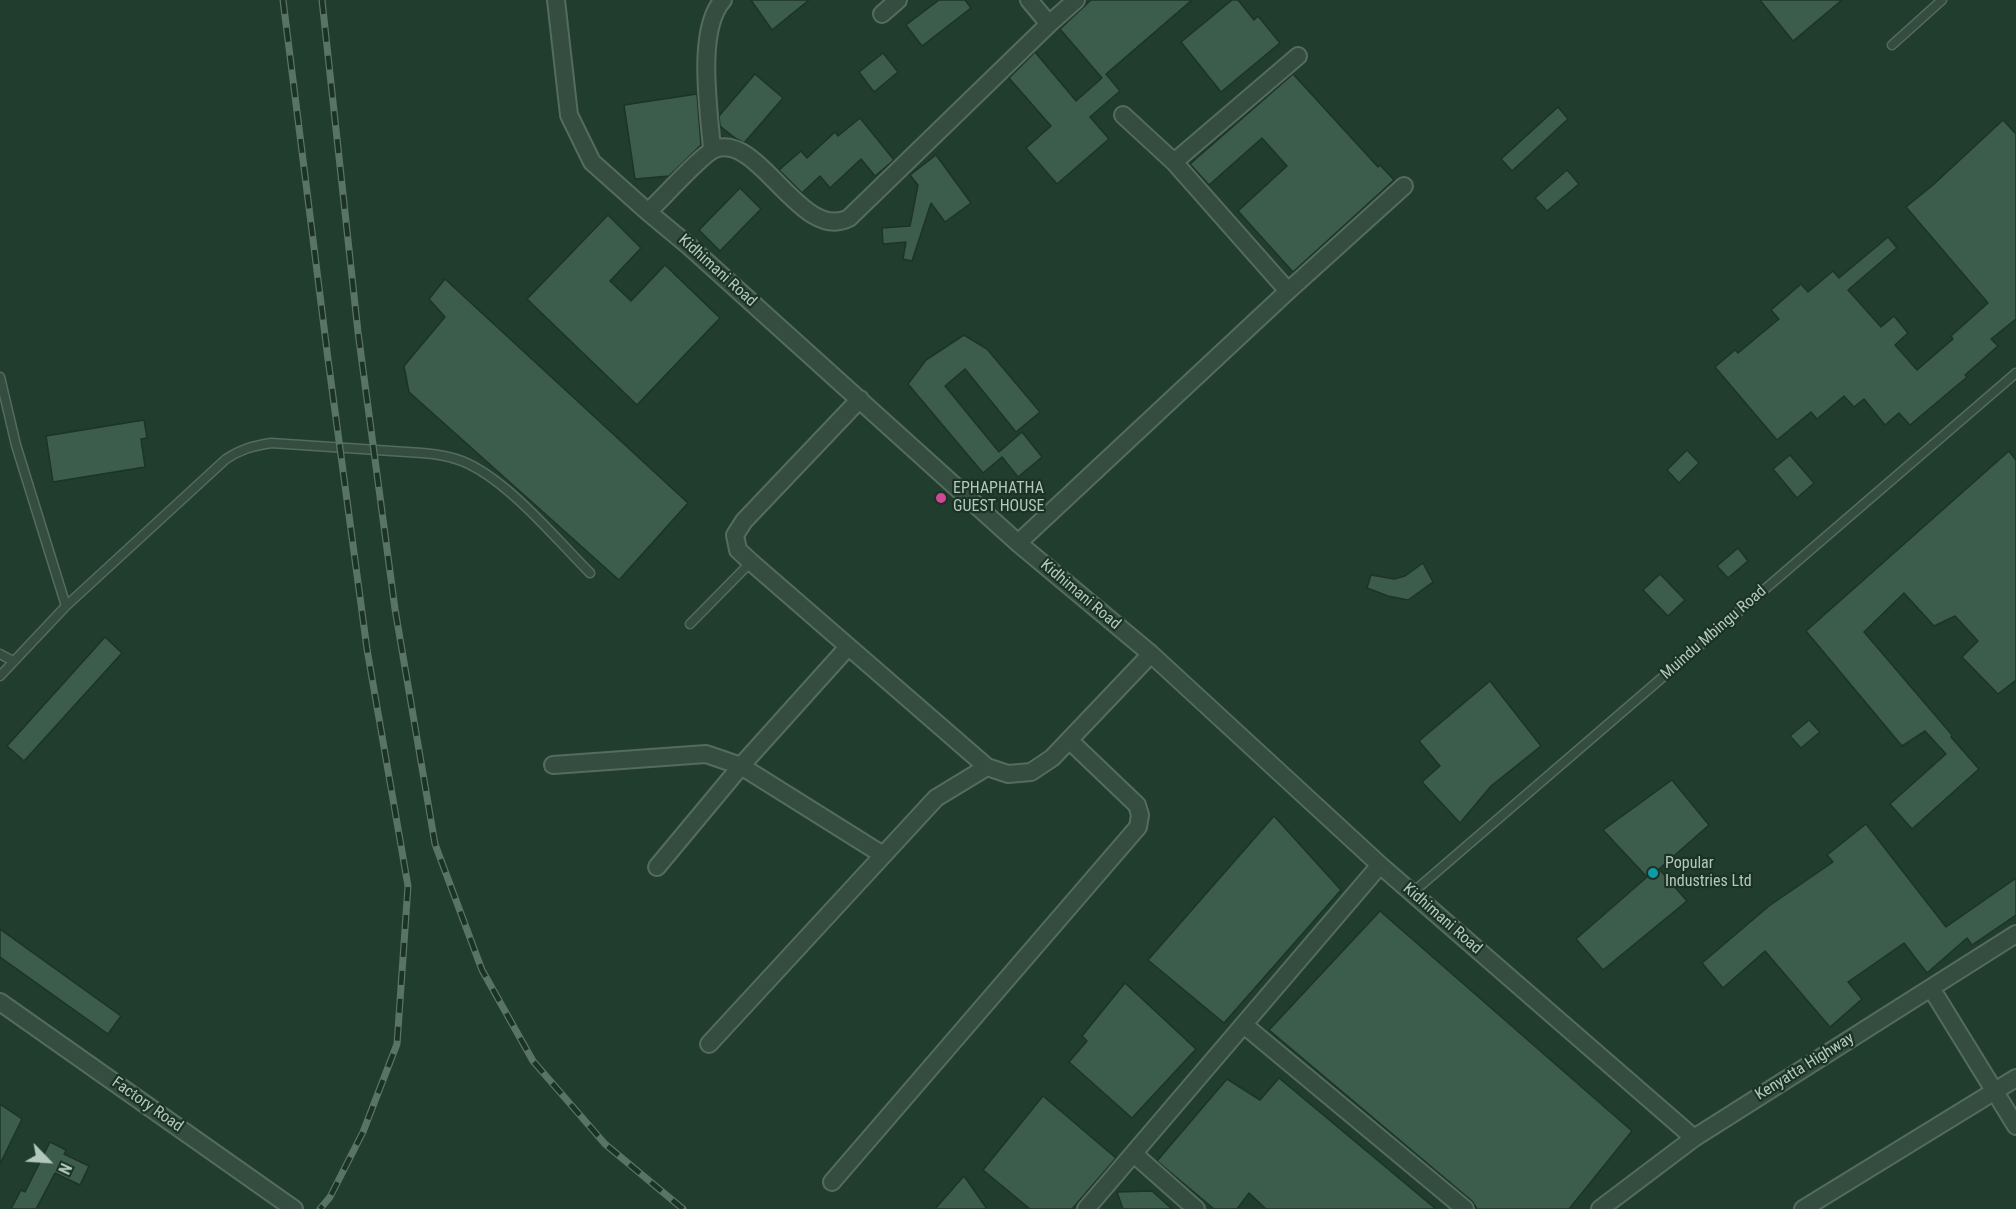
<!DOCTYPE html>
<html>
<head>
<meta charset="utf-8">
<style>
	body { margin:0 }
	#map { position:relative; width:2016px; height:1209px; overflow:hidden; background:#213d2e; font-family:"Roboto Condensed",sans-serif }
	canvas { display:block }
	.north { position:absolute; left:18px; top:1131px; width:60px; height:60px; -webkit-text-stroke:4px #1b3225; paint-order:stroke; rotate:115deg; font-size:16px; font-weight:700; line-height:24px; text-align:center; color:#b1c9bd }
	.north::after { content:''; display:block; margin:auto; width:21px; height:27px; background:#b1c9bd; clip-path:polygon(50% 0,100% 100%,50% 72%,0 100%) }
</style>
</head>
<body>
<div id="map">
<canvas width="2016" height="1209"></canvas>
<div class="north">N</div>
</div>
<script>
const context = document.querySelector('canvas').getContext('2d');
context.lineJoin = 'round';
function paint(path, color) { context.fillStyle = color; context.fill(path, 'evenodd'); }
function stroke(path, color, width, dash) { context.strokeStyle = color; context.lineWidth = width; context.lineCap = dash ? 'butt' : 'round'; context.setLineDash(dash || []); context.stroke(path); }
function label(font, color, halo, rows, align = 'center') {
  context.font = font + ' "Roboto Condensed",sans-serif'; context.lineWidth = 4.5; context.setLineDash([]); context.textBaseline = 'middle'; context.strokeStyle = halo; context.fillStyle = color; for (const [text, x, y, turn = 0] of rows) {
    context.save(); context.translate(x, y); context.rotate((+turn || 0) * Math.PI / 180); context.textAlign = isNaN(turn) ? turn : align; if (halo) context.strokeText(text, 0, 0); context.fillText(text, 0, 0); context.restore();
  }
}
const building = new Path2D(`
	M751,0H809L772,30Z
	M939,0H965L971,8L922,46L906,25Z
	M1091,0H1192L1106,74L1120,91L1090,117L1109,139L1057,184L1026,148L1051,126L1009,78L1035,52L1076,101L1102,78L1060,29Z
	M1232,0H1238L1254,20L1258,16L1280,43L1221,92L1181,42Z
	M1760,0H1842L1793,41Z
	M883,53L898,72L874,92L859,72Z
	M755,74L783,98L744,143L735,138L720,126L719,116Z
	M1293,74L1378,167L1380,165L1394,180L1293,272L1238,211L1287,166L1262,138L1209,185L1190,164Z
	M697,94L701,145L669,176L635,179L624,105Z
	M1558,107L1568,119L1512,171L1501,159Z
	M860,118L894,160L875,176L861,159L830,188L820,176L802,193L779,170L801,151L807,158L835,132L838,136Z
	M2003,120L2016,134V319L1991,339L1998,346L1965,375L1967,377L1910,425L1899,413L1885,425L1864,399L1854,407L1844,396L1817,419L1811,412L1777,440L1715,367L1735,350L1738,353L1779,319L1771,310L1801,284L1808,292L1833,271L1839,278L1888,237L1897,248L1848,290L1881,327L1894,316L1908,333L1895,345L1917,370L1953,339L1951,336L1988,303L1906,207L1933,185Z
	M936,155L971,203L945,222L931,203L912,261L903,259L906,242L883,244L882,228L910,226L918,185L910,175Z
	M1567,170L1579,184L1547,211L1535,198Z
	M740,188L761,209L720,251L699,230Z
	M608,215L641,248L610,281L631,301L665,265L720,318L637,405L527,299Z
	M445,279L688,503L619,580L409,392L404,366L445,317L429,299Z
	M964,335L987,349L1040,412L1016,432L965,369L945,386L999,452L1022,432L1042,457L1018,477L1002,457L983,473L908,384L926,360Z
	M144,420L147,438L141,439L145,467L53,482L46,436Z
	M1687,450L1699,463L1679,483L1667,470Z
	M2009,451L2016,460V680L1998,694L1962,657L1978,641L1955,616L1934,626L1904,593L1864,632L1952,735L1951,737L1979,769L1912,829L1890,804L1946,754L1925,731L1902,746L1806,631Z
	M1790,455L1814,483L1797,498L1773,469Z
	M1738,548L1748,561L1728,578L1717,566Z
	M1423,563L1433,582L1408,600L1388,596L1367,588L1371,575L1394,579L1405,576Z
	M1660,574L1685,600L1668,616L1643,590Z
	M105,637L122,653L24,761L7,746Z
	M1490,681L1541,746L1491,786L1460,823L1422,782L1440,766L1419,741Z
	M1809,720L1820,732L1801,748L1790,736Z
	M1672,780L1709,825L1659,869L1687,901L1603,970L1576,939L1647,877L1603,830Z
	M1274,816L1341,890L1224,1023L1148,960Z
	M1866,824L1946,927L2016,878V915L1972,945L1967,938L1927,973L1904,943L1848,982L1862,999L1830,1027L1765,951L1723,988L1702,963L1769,906L1833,862L1827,855Z
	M1380,911L1632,1131L1569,1209H1477L1472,1201L1269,1030Z
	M0,929L121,1016L108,1034L0,957Z
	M1125,983L1196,1049L1132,1118L1069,1062L1087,1041L1082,1036Z
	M1279,1078L1436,1209H1266L1249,1193L1237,1209H1214L1157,1161L1227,1079L1260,1100Z
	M1043,1096L1116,1158L1072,1209H1030L983,1170Z
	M0,1104L22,1119L0,1164Z
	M50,1142L66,1150L64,1154L89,1166L80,1185L55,1173L36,1209H11L21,1190L25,1192Z
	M964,1176L987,1209H935Z
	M1152,1191L1172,1209H1123L1117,1192Z`);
const service = new Path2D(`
	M1892,45L1942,0
	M0,377L16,445L66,606
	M690,624L751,562
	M0,654L13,661
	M0,676L66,606L226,459C241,449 253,446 271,443L422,453C436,454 449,456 462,461C507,479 555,538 590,573
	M1412,893L2016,373`);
const minor = new Path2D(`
	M556,0L569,115L592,162L648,212L689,246L1018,543L1151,654L1380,865L1694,1138
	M1029,0L1049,24
	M882,14L898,0
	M1123,115L1174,162L1288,291
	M712,149C709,110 696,30 723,0
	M1174,162L1298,56
	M648,212C660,201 703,153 715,149C759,132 801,243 849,218L1049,24L1076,0
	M860,399L744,521L735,535L738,550L751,562L987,767L1008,774L1031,772L1052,758L1151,654
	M1018,543L1288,291L1404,186
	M553,765L706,754L741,766L883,855
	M657,867L741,766L848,647
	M1931,988L2016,1126
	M0,1002L294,1209
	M1244,1025L1465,1209
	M709,1044L936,798L987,767
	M1134,1154L1196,1209
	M832,1182L1138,827L1140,815L1137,805L1069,740
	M1086,1209L1380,865
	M1600,1209L1694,1138L2016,934
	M1803,1209L2016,1078`);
const rail = new Path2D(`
	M283,0L328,359L367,649L408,886L397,1044L363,1132L330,1197L320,1209
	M322,0L358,332L395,609L435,844L482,970L533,1061L605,1144L683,1209`);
const markers = [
	[941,498,6,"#d1479c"],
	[1653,873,6,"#0f9aa8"]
];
const streetNames = [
	["Kidhimani Road",717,271,42],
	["Kidhimani Road",1080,595,40],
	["Muindu Mbingu Road",1714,633,-41],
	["Kidhimani Road",1442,919,41],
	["Kenyatta Highway",1805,1067,-32],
	["Factory Road",147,1105,35]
];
const poiNames = [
	["EPHAPHATHA",953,489],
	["GUEST HOUSE",953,507],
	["Popular",1665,864],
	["Industries Ltd",1665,882]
];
paint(building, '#3d5d4c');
stroke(building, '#1d3427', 1.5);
stroke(service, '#546b5e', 11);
stroke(minor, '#546b5e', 20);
stroke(service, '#354d40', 8);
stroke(minor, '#354d40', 16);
stroke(rail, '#577465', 7);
stroke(rail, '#1b3225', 4.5, [14]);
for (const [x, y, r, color] of markers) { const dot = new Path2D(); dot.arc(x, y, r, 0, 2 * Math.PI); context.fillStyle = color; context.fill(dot); stroke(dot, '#1b3225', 2); }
label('16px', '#b1c9bd', '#1b3225', streetNames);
label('16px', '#b1c9bd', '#1b3225', poiNames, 'left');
</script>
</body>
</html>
